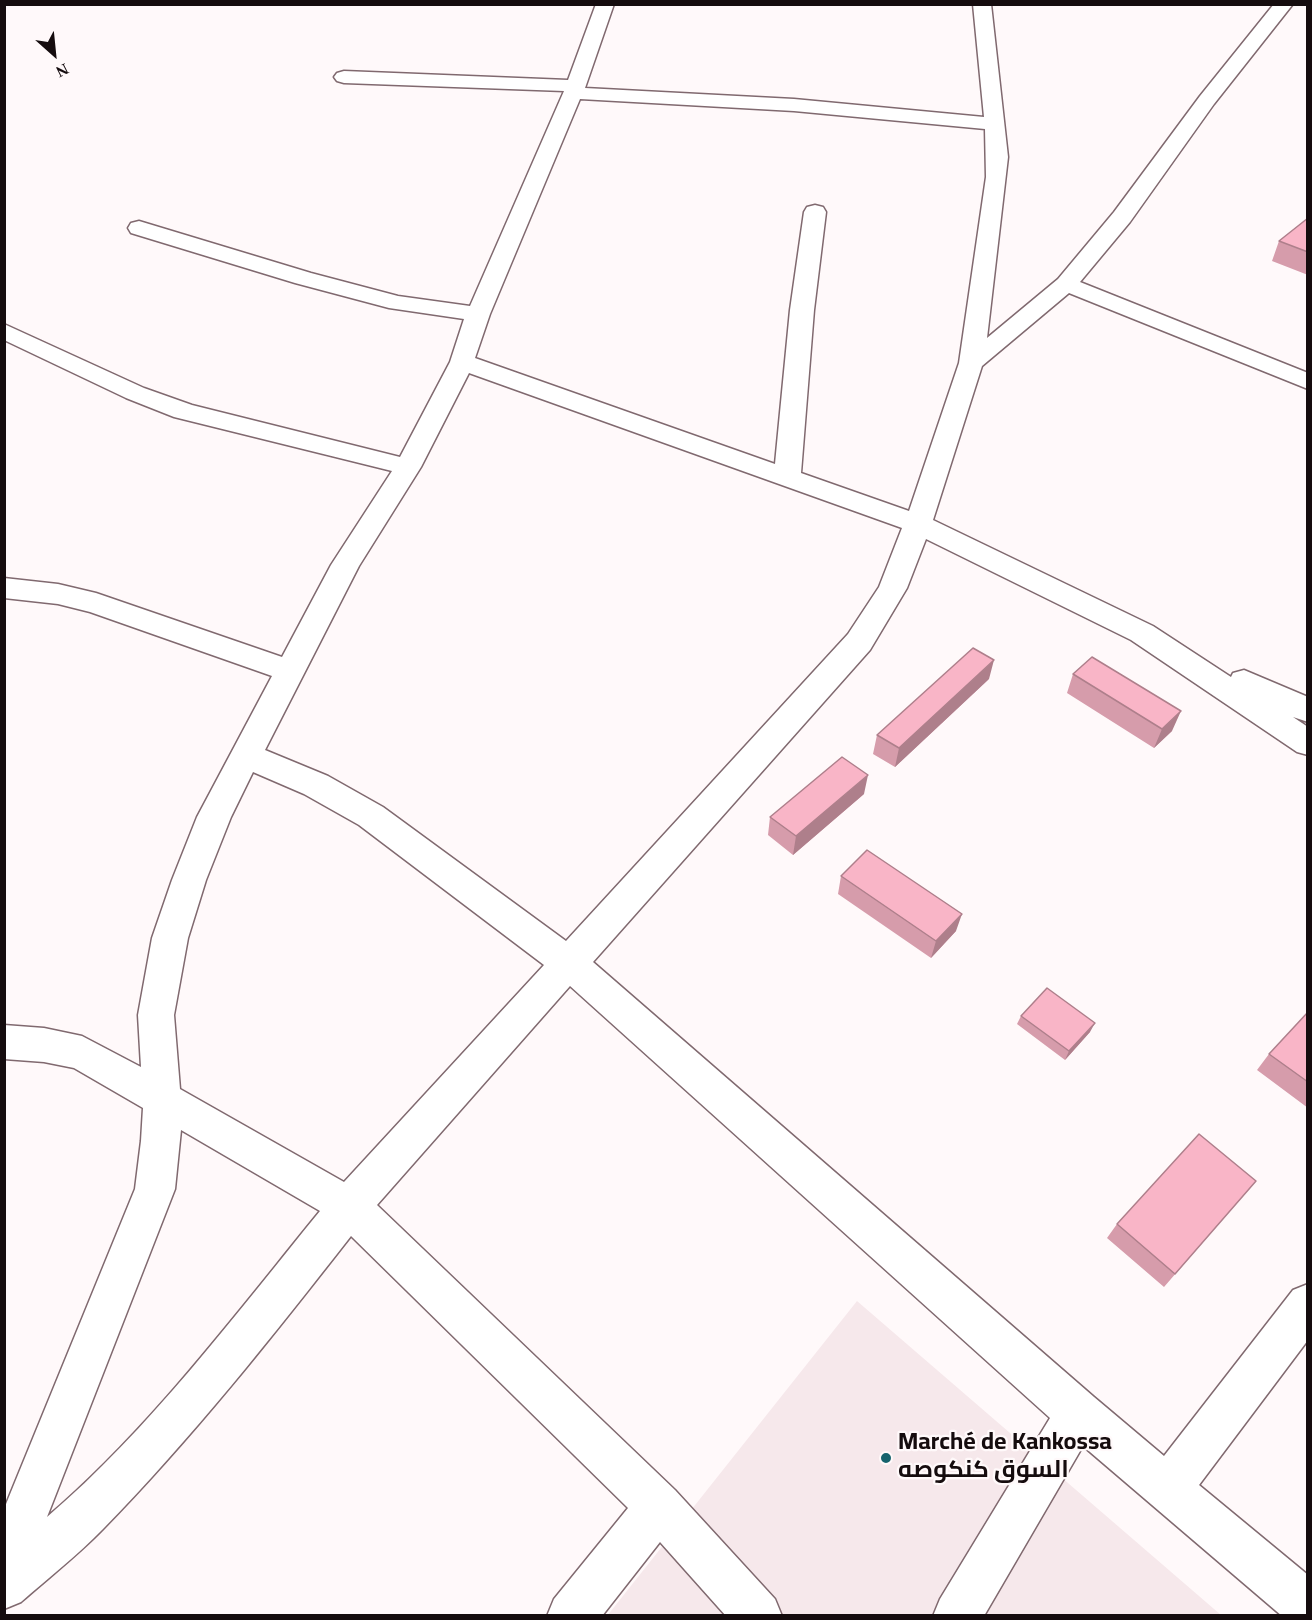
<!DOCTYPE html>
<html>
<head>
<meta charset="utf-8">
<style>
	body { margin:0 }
	#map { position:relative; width:1312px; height:1620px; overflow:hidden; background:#fff9fa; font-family:Georgia,serif }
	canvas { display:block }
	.frame { position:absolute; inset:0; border:6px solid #150c0e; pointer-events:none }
	.north { position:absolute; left:24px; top:24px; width:60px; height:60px; -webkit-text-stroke:4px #fff9fa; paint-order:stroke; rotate:153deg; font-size:16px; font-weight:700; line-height:24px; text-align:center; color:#150c0e }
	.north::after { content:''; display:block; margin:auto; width:21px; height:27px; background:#150c0e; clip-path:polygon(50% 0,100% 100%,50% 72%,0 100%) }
</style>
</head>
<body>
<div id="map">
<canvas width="1312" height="1620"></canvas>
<div class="frame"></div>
<div class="north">N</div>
</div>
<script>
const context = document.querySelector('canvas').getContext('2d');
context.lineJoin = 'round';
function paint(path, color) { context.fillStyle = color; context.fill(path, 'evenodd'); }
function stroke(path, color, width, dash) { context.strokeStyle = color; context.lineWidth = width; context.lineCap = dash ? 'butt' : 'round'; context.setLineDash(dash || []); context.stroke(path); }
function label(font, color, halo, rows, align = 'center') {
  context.font = font + ' Georgia,Cairo,serif'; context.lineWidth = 4.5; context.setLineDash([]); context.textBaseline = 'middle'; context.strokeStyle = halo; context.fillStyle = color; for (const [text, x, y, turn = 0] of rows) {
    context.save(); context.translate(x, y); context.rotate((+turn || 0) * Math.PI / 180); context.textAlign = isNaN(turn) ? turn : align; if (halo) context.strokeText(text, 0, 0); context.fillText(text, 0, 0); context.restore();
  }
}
const built = new Path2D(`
	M857,1301L1221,1615L607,1616Z`);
const minor = new Path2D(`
	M596,4H614L585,88L794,99L984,117L973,4H991L1008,157L987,338L1058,279L1114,212L1200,96L1274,4H1293L1214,104L1130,222L1080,282L1308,373V389L1069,293L982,366L933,520L1153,626L1231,677L1233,673L1244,670L1308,697V722L1293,717L1308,727V755L1297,752L1131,640L926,539L907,588L870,650L593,962L1094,1397L1164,1456L1293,1290L1308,1284V1340L1199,1485L1308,1575V1616H1282L1083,1446L984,1616H933L940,1599L1050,1418L570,986L377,1205L675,1490L775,1599L782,1616H726L660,1542L602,1616H547L554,1599L628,1508L351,1236C272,1337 193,1437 103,1529C78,1555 48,1578 21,1602L4,1609V1509L135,1189L141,1141L143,1108L74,1068L44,1062L4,1059V1025L44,1028L82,1036L141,1067L138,1015L152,938L172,880L197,817L272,676L90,612L58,604L4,598V578L58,584L96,593L282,657L331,565L392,471L174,417L126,398L4,340V324L144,388L192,405L400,457L450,362L464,319L389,308L295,283L131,233L128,228L131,223L139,221L311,273L398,296L470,306L564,91L344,83L337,81L334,77L337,73L344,71L568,80ZM580,99L794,111L985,129L986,177L959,363L909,511L801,473L814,310L826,212L823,207L815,205L807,207L804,212L790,310L775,464L475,358L490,314ZM469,373L902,528L879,587L848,634L566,941L383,807L328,776L265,750L359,566L421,467ZM253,772L304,794L359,825L544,965L344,1182L180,1089L174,1015L188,938L206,880L231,817ZM181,1130L320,1211C235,1315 149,1430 47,1517L175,1189Z`);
const wall = new Path2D(`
	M1308,218V275L1272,261L1279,241Z
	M1073,674L1172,731L1154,748L1067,693Z
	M989,679L895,767L873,754L877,735Z
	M864,794L793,855L768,835L770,817Z
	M841,876L956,931L931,958L838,894Z
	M1308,1012V1108L1257,1070L1269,1054Z
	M1021,1016L1090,1032L1065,1060L1017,1024Z
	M1256,1181L1164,1287L1107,1238L1117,1224Z`);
const shadedWall = new Path2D(`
	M994,660L989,679L895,767L899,748Z
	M1181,711L1172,731L1154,748L1162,729Z
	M868,775L864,794L793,855L796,836Z
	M962,914L956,931L931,958L936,941Z
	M1095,1023L1090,1032L1065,1060L1069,1051Z`);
const building = new Path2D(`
	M1308,218V252L1279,241Z
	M973,648L994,660L899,748L877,735Z
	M1092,657L1181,711L1162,729L1073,674Z
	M842,757L868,775L796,836L770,817Z
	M867,850L962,914L936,941L841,876Z
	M1047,988L1095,1023L1069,1051L1021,1016Z
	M1308,1012V1082L1269,1054Z
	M1199,1134L1256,1181L1175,1274L1117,1224Z`);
const markers = [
	[886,1458,6,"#16636d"]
];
const nearPoinames = [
	["Marché de Kankossa",898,1444],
	["السوق كنكوصه",898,1472]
];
paint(built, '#f6e8eb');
stroke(minor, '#80696f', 3);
paint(minor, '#fff');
paint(wall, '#d69cab');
paint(shadedWall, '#ae7f8b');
paint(building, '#f9b5c7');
stroke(building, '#ae7f8b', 1.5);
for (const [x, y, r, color] of markers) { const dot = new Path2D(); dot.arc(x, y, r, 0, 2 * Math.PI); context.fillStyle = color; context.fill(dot); stroke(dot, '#fff9fa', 2); }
label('bold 24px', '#150c0e', '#fff9fa', nearPoinames, 'left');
</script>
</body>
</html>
